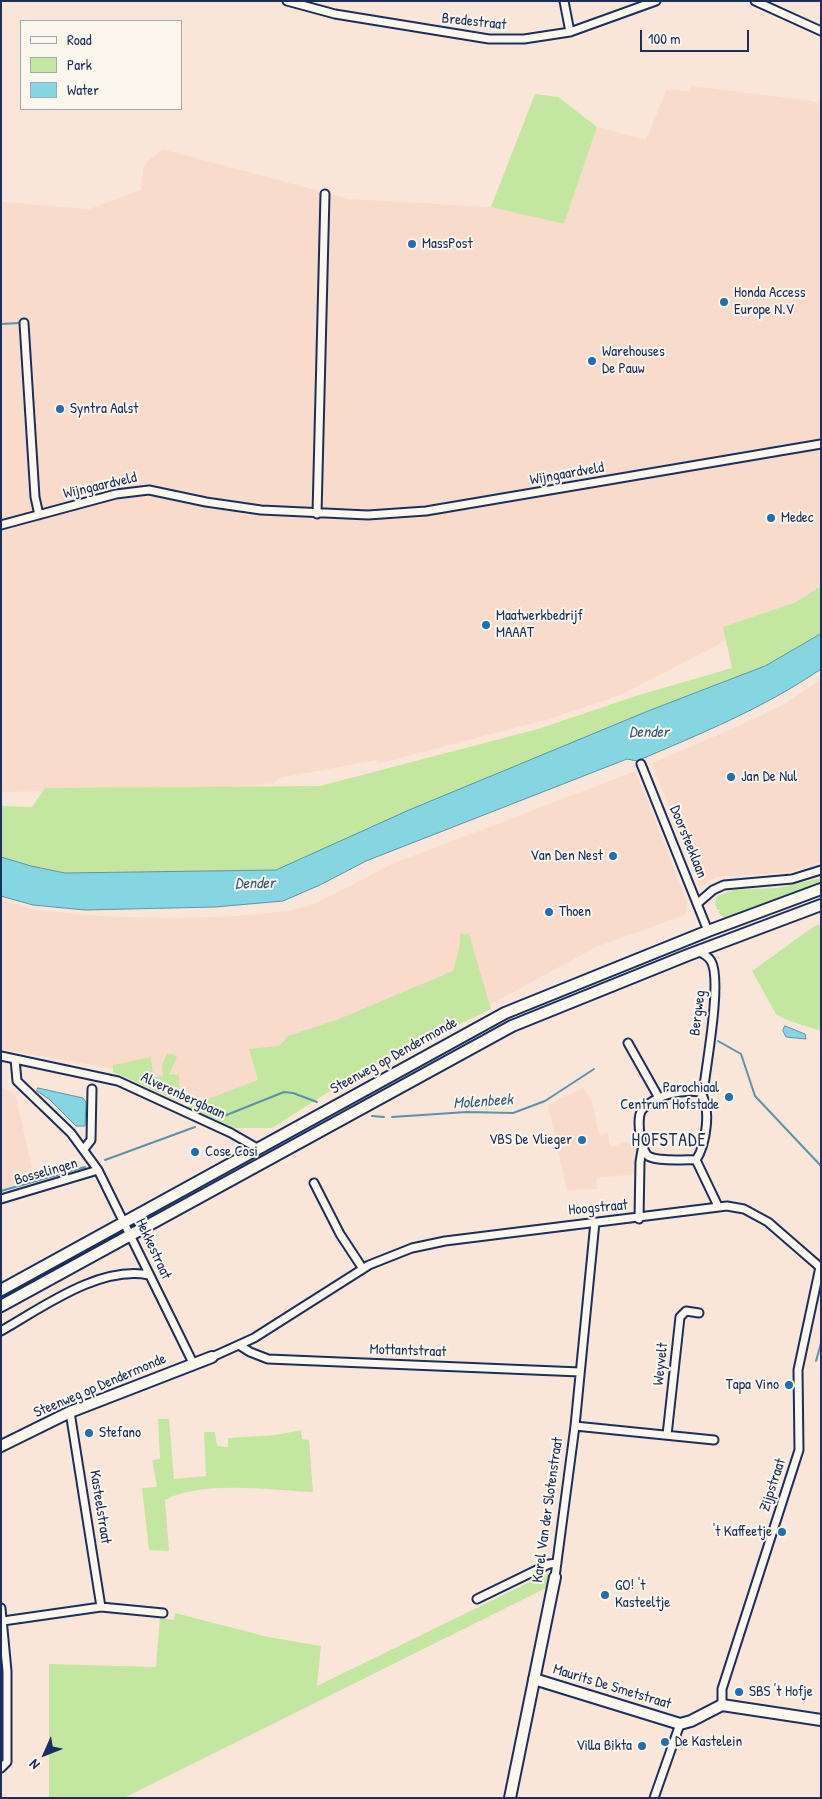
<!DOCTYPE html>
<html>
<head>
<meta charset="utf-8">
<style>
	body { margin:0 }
	#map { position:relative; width:822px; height:1799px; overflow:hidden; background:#f9e6d8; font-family:"Patrick Hand",sans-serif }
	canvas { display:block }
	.frame { position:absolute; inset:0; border:2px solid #1b2f5e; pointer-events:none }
	.legend { position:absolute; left:20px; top:20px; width:162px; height:90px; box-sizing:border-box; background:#fbf7ec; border:1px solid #a1a7b3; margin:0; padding:6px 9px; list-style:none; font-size:15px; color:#1b2f5e }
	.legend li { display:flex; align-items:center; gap:10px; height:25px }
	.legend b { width:25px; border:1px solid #a1a7b3 }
	.north { position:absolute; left:20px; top:1729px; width:50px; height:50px; -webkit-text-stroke:4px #fbf7ec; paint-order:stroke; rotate:226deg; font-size:14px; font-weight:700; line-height:20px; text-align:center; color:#1b2f5e }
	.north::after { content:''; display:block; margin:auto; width:18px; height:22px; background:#1b2f5e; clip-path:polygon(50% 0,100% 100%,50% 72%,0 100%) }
	.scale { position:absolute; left:640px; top:30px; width:109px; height:22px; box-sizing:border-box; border:2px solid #1b2f5e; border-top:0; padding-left:6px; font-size:15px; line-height:18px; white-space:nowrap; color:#1b2f5e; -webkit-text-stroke:4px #fbf7ec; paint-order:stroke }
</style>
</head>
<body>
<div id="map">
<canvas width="822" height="1799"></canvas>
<div class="frame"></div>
<ul class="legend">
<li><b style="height:6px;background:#fbf7ec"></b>Road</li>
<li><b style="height:14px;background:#c3e7a1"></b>Park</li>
<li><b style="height:14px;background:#85d6e0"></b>Water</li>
</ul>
<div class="north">N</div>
<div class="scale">100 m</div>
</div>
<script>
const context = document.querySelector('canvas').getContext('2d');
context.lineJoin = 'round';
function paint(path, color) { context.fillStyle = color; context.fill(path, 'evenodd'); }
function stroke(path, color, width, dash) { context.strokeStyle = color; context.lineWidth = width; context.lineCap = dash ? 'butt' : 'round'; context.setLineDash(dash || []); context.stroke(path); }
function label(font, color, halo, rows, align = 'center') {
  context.font = font + ' "Patrick Hand",sans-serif'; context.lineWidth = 4; context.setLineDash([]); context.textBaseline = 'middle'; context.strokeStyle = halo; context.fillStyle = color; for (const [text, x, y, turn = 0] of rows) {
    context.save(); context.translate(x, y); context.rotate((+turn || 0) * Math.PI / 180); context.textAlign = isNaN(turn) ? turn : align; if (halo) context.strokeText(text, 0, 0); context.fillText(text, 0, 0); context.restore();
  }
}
const built = new Path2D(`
	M691,86L813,101L821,105V586L796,602L723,627L729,639L621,695L552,718L377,764L376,760L279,778L274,783L214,788L1,792V202L89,209L141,190L144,165L162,149L349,199L491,207L564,224L597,127L646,140L667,89L690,92Z
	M821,679V862L790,872L716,877L700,887L652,763L636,772L687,902L685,915L596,947L263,1128L238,1127L186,1099L115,1069L1,1049V900L37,910L100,916L173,918L237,916L287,911L315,904L392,864L636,771L652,763L734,728L783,705Z
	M1,1087L15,1094L35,1180L1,1191Z
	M583,1088L592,1101L599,1135L608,1133L610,1146H620V1142L638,1143L636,1174L596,1178L597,1189L567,1190L548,1105Z`);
const green = new Path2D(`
	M535,94L558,97L597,127L564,224L491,207Z
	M821,586V634L765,666L648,711L276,870L65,873L31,866L1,857V806L32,807L45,788L320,786L538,729L639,695L732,668L723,627L796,602Z
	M821,878V885L726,920L718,912L721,910H717L715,904L717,896L733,890L778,888Z
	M821,924V1031L784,1019L776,1014L752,971L813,927Z
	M460,934H469L491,1009L355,1075L272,1128H233L187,1107L258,1080L249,1049L279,1046L288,1036L339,1019L453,971L460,945Z
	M167,1054H173L177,1057L169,1074L179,1075L180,1102L113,1072V1065L151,1057L153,1077L163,1076L162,1065Z
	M158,1419H169L174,1479L206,1476L204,1432H215L217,1446L228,1447V1438L276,1435L301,1430L302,1439L309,1440L313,1492C270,1490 202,1480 165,1500L169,1551L149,1550L142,1488L157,1487L152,1460L160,1459Z
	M548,1573V1587L124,1798H49V1664L156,1667L160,1618L174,1620L175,1613L268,1637L321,1646L317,1686Z`);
const water = new Path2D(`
	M821,634V669C764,708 700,734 637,761L627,759L366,861L320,885L283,901L215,907L85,910L33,905L1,896V857L31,866L65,873L276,870L409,810L648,711L765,666Z
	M785,1026L805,1034L806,1039L786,1037L783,1031Z
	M38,1088L83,1098L86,1102L85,1126H76L49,1099L37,1091Z`);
const stream = new Path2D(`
	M1,324L19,323
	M718,1041L741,1054L755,1096L821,1166
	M224,1116L284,1092L293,1093L317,1102
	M372,1116L384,1117
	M392,1117L467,1112L513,1113L545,1101L594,1069
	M105,1160L195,1127
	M1,1191L85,1167
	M816,1361L821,1343`);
const street = new Path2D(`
	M287,1L335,14L489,39H524L570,32L656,1
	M564,1L570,32
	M755,1L821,31
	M24,323L35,497L39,515
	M317,514L325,194
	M1,525L116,494L149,490L206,502L261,510L368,515L426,511L821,444
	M641,764L708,931
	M698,903L713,890L724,885L792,879L821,870
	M699,952C704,954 708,956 711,961C722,979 707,1061 704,1086L700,1092
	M628,1043L659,1098
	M1,1056L15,1059L17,1081L71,1133L98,1170L193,1363
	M15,1059L118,1081L231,1133L257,1148
	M84,1149L91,1140L92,1089
	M696,1160C683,1159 663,1162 650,1157C640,1153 636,1117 642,1110C654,1095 683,1089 700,1092C712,1107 706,1145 696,1160L718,1206
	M314,1183L340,1234L363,1269
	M1,1199L98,1170
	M639,1219L640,1162L642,1150
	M1,1331C43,1307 100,1265 149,1275
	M239,1345L250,1352L268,1359L580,1372
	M212,1357L254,1338L369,1265L412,1248L445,1241L727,1206L744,1209L768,1222L821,1268
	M70,1412L101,1607
	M575,1426L714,1440
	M667,1435L680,1317L686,1311L699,1313
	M555,1577L575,1426L595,1222
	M477,1599L549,1564L557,1563
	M1,1608L7,1671V1762L1,1768
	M3,1621L101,1607L163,1613
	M722,1705V1689L799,1450L798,1370L820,1267
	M654,1798L680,1724`);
const secondary = new Path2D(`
	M1,1290L505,1013L708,931L821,889
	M1,1306L512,1026L688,955L821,905
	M1,1446L70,1412L212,1357
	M534,1679L680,1724L691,1721L722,1705L821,1720
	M510,1798L555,1577`);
const markers = [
	[412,244,5,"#1f6fb2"],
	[724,302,5,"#1f6fb2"],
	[592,361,5,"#1f6fb2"],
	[60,409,5,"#1f6fb2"],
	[771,518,5,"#1f6fb2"],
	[486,625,5,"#1f6fb2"],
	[731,777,5,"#1f6fb2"],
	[613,856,5,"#1f6fb2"],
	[549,912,5,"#1f6fb2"],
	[729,1097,5,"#1f6fb2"],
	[582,1140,5,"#1f6fb2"],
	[195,1152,5,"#1f6fb2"],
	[789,1385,5,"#1f6fb2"],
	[89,1433,5,"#1f6fb2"],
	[782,1532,5,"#1f6fb2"],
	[605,1595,5,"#1f6fb2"],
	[739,1692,5,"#1f6fb2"],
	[665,1742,5,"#1f6fb2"],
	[642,1746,5,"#1f6fb2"]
];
const streetNames = [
	["Bredestraat",474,22,6],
	["Wijngaardveld",567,474,-10],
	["Wijngaardveld",100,486,-13],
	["Doorsteeklaan",688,842,68],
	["Bergweg",698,1013,-83],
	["Steenweg op Dendermonde",394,1056,-29],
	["Alverenbergbaan",183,1096,25],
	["Bosselingen",46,1172,-16],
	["Hoogstraat",598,1208,-5],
	["Hekkestraat",153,1249,65],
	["Mottantstraat",408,1351,2],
	["Weyvelt",661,1364,-84],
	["Steenweg op Dendermonde",100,1386,-23],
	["Zijpstraat",773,1485,-72],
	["Kasteelstraat",100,1507,81],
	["Karel Van der Slotenstraat",548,1510,-82],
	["Maurits De Smetstraat",612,1687,17]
];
const poiNames = [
	["MassPost",422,244],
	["Honda Access",734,293],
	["Europe N.V",734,310],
	["Warehouses",602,352],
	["De Pauw",602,369],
	["Syntra Aalst",70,409],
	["Medec",781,518],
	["Maatwerkbedrijf",496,616],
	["MAAAT",496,633],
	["Jan De Nul",741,777],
	["Van Den Nest",603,856,"right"],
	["Thoen",559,912],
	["Parochiaal",719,1088,"right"],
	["Centrum Hofstade",719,1105,"right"],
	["VBS De Vlieger",572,1140,"right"],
	["Cose Cosi",205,1152],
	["Tapa Vino",779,1385,"right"],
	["Stefano",99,1433],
	["'t Kaffeetje",772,1532,"right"],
	["GO! 't",615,1586],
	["Kasteeltje",615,1603],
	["SBS 't Hofje",749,1692],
	["De Kastelein",675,1742],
	["Villa Bikta",632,1746,"right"]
];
const waterNames = [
	["Dender",649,733],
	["Dender",255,884,-1],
	["Molenbeek",483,1102,-4]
];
const quarterNames = [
	["HOFSTADE",669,1141]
];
paint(built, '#f8dbca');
paint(green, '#c3e7a1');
paint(water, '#85d6e0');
stroke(water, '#5b93ac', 1);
stroke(stream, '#5b93ac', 2);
stroke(street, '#1b2f5e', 11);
stroke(secondary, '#1b2f5e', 14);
stroke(street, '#fbf7ec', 7);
stroke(secondary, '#fbf7ec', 10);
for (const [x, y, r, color] of markers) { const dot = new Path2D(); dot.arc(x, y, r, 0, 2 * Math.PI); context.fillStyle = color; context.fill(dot); stroke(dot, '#fbf7ec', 2); }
label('15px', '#1b2f5e', '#fbf7ec', streetNames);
label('15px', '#1b2f5e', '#fbf7ec', poiNames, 'left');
label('italic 16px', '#36597e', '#fbf7ec', waterNames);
context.letterSpacing = '1px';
label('18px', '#1b2f5e', '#fbf7ec', quarterNames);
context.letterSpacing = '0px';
</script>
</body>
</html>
